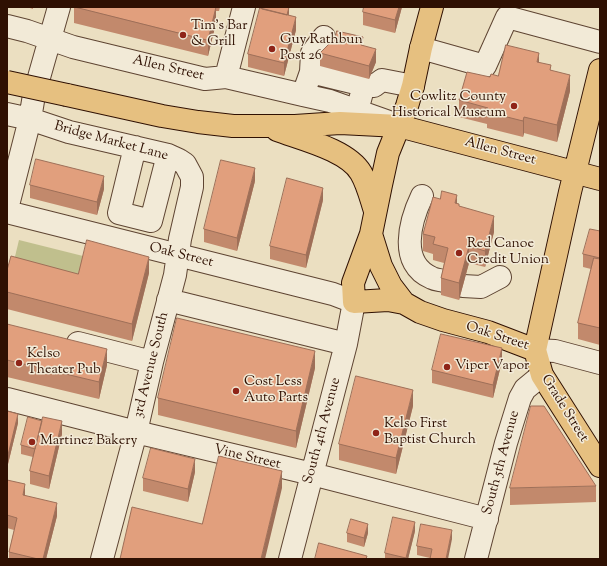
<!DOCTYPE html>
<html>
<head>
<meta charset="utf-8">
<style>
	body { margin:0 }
	#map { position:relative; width:607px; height:566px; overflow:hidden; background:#ebdfc1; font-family:"Sorts Mill Goudy",serif }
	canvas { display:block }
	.frame { position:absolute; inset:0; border:8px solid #2f1002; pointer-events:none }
</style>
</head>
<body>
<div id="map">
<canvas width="607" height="566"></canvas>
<div class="frame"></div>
</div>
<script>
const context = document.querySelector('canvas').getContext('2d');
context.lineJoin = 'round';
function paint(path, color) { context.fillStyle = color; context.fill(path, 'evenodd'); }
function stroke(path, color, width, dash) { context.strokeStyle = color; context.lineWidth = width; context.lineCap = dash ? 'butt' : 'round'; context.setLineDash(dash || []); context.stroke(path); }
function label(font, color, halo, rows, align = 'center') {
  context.font = font + ' "Sorts Mill Goudy",serif'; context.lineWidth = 3; context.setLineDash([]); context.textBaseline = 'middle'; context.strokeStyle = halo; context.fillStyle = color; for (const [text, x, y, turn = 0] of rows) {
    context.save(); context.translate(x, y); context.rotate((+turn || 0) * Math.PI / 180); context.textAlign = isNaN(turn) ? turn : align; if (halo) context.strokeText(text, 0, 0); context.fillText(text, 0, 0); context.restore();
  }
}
const green = new Path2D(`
	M19,240L87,257L78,290L11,273Z`);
const minor = new Path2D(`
	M7,26L27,31L73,47L205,79L226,77L303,95L330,101L392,123
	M421,48L485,66L507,17L600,42
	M311,72L312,53L324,37
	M226,77L244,7
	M364,85L374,86L382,80L413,86
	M303,95L311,72L364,85L357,111
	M7,114L30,119L69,132L168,155L179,160L185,164L192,177V187L180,239L175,275L152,362L136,432L102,559
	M135,147L119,213L151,221L168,155
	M422,196C410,221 398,264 432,278C436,280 440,280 444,281
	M7,209L30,119L34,95L59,7
	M7,212L333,294L354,302L346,344L290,559
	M463,286L481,287L500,277
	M168,300L346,344
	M78,343L152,362
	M535,350L555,351L600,363
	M7,399L136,432L312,474L487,519
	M476,559L506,443L520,398L525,389L542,375`);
const major = new Path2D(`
	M432,7L421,48L413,86L407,106L388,153L381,185L371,234L381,266L391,286L404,303L420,312L443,320L488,332L535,350
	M600,70L570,192L535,350L542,375L600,466
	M67,95L162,116L198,122L233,126H295L340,123L399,126L600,179
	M277,130C301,139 348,150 361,173C368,185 371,199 375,211
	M371,234L353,283L354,302L388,300L404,303`);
const majorBridge = new Path2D(`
	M7,82L67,95`);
const wall = new Path2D(`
	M27,7H33V9Z
	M74,7H220L219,11H216V23L208,56L74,23Z
	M289,7V15L296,30L284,76L248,67V54L262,9Z
	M402,7L395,33L363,25V12Z
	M363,45L376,62L369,79L320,66V53Z
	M539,62L551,70L570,91L557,142L524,133L523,137L487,128V124L459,117V100L498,76Z
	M255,181L237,251L204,242V229Z
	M30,185L104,189L97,215L30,198Z
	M323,200L306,268L270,259V246Z
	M457,203L459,206L494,232L485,267L469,263L459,300L441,295V278L444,263L433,260V254L423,251V234Z
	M600,231V345L578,339V323L591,269L583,267V254Z
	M7,270L78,274L149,273L132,341L7,309Z
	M7,324L107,365L99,399L7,377Z
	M502,361L493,398L432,383V370Z
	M315,368L296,448L158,415V398Z
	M413,406L396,474L339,460V444Z
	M7,411L18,423L8,464H7Z
	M62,434L49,489L30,484V471L33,457L21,454V445Z
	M195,472L188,502L143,491V478Z
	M7,480L25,495L57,516L46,559H9V552L14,530L7,528Z
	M596,486V502L510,505V488Z
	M415,531L408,559H385V553Z
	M347,533H368L364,547L347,542Z
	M452,539L430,558L417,555V546Z`);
const shadedWall = new Path2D(`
	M216,7V23L208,56V40Z
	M289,7V13L286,25V16Z
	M399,7H402L395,33V20Z
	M296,17V30L284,76V63Z
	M376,49V62L369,79V66Z
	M539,53V70L537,62Z
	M570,75V91L557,142V125Z
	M524,117V133L523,137V121Z
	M255,168V181L237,251V238Z
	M104,176V189L97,215V202Z
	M323,188V200L306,268V255Z
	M457,195V211L455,203Z
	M494,216V232L485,267V251Z
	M469,246V263L459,300V283Z
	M149,257V273L132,341V324Z
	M502,348V361L493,398V385Z
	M107,349V365L99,399V382Z
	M315,351V368L296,448V431Z
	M413,390V406L396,474V458Z
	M18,414V423L8,464V455Z
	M62,421V434L49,489V476Z
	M195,459V472L188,502V489Z
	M282,471V488L265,559H261Z
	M25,484V497L23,495Z
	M57,503V516L46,559H43Z
	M415,522V531L408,559H406Z
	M368,524V533L364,547V538Z
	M452,530V539L448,559H446Z`);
const building = new Path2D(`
	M75,7H216L208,40Z
	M263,7H289L287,15L262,9Z
	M364,7H399L395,20L363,12Z
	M260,8L296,17L284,63L248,54Z
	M337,31L363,37L361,45L376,49L369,66L320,53L335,38Z
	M506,45L539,53L537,62L551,65L550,70L570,75L557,125L524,117L523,121L487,112L488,108L459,100L467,72L490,77L491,74L498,76Z
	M36,159L104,176L97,202L30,185Z
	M221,160L255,168L237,238L204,229Z
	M287,178L323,188L306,255L270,246Z
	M442,191L457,195L455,203L459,204V206L494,216L485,251L469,246L459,283L441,278L448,248L433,244L435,237L423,234L433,197L440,199Z
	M590,229L600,231V258L583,254Z
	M87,240L149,257L132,324L7,292V270L11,256L78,274Z
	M594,258L600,259V328L578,323Z
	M177,318L315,351L296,431L158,398Z
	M7,324L107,349L99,382L7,360Z
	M441,334L502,348L493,385L432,370Z
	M356,376L413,390L396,458L339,444Z
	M531,406H544L596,486L510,488Z
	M7,411L18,414L8,455H7Z
	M28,417L42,421L35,449L21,445Z
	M43,417L62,421L49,476L30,471Z
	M151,448L195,459L188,489L143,478Z
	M219,456L282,471L261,559H120L132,507L202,524Z
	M7,480L25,484L23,495L57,503L43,559H38L9,552L17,518L7,515Z
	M393,517L415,522L406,558L385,553Z
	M351,519L368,524L364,538L347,533Z
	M421,524L452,530L446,559H430L432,549L417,546Z
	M319,543L367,556L366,559H315Z`);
const markers = [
	[183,35,4,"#8f2418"],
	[272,49,4,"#8f2418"],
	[514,106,4,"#8f2418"],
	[459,253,4,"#8f2418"],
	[19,363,4,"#8f2418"],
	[447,367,4,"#8f2418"],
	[236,391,4,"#8f2418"],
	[376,433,4,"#8f2418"],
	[32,442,4,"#8f2418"]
];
const poiNames = [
	["Tim's Bar",191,27],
	["& Grill",191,43],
	["Guy Rathbun",280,41],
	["Post 26",280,57],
	["Cowlitz County",506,98,"right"],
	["Historical Museum",506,114,"right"],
	["Red Canoe",467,245],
	["Credit Union",467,261],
	["Kelso",27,355],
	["Theater Pub",27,371],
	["Viper Vapor",455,367],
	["Cost Less",244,383],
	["Auto Parts",244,399],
	["Kelso First",384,425],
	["Baptist Church",384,441],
	["Martinez Bakery",40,442]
];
const streetNames = [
	["Allen Street",168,69,13],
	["Bridge Market Lane",111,142,15],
	["Allen Street",500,152,15],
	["Oak Street",181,256,14],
	["Oak Street",497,337,18],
	["3rd Avenue South",152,365,-76],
	["Grade Street",564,409,58],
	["South 4th Avenue",323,431,-75],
	["Vine Street",247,458,13],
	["South 5th Avenue",502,463,-75]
];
paint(green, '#c0bf8d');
stroke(minor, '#5e4432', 24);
stroke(major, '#2f1002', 24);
stroke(minor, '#f2ead7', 22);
stroke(major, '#e6c080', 22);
stroke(majorBridge, '#2f1002', 24, []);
stroke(majorBridge, '#e6c080', 22);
paint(wall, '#c2896c');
paint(shadedWall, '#9e6f58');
paint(building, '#e19f7d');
stroke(building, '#9e6f58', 1);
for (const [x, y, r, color] of markers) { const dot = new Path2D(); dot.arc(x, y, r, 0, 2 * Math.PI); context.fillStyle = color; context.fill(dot); stroke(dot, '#f2ead7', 1.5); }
label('14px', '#2f1002', '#f2ead7', poiNames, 'left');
label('14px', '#2f1002', '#f2ead7', streetNames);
</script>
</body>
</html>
